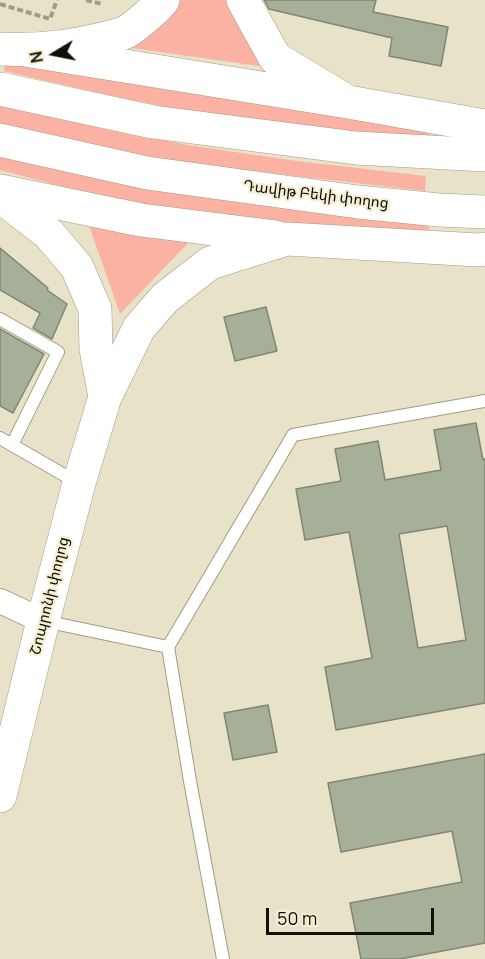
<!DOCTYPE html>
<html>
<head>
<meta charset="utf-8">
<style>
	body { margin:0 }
	#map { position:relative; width:485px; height:959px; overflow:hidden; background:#e8e2c8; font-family:Manrope,sans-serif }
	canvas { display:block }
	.north { position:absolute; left:24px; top:24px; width:60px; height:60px; -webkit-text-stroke:4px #f5efd5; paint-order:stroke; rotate:260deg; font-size:16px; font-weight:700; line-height:24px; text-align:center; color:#110f06 }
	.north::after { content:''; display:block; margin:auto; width:21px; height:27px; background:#110f06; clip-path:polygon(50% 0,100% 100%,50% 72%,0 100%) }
	.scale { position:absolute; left:266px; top:908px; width:168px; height:27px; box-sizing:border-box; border:3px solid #110f06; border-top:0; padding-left:8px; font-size:18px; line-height:21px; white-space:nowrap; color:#110f06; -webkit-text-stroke:4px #f5efd5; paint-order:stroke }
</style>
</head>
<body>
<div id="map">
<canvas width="485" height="959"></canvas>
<div class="north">N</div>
<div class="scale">50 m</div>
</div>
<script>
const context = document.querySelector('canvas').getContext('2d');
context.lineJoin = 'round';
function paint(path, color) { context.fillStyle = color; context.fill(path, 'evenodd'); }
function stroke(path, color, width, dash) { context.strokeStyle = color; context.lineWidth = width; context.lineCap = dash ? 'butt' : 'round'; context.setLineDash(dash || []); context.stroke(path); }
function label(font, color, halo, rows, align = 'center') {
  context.font = font + ' Manrope,"Noto Sans Armenian",sans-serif'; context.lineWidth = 4.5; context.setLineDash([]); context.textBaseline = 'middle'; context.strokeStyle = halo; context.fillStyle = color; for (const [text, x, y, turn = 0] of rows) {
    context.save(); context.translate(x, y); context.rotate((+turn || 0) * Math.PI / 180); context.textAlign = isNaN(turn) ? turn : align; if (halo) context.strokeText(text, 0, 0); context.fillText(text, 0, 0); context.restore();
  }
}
const green = new Path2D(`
	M178,0H235L266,67L132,48Z
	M5,63L432,125L429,143L240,120L123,99L4,71Z
	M0,106L187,145L297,161L426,176L425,191L184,163L139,155L0,125Z
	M0,157C143,184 286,207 429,226V240L198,216L80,191L0,170Z
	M88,223L190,241L120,314Z`);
const building = new Path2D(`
	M264,0H376L373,12L448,27L441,66L389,56L392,38L269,9Z
	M0,248L48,288L47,290L67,304L52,339L33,328L40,313L0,290Z
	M266,307L277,351L235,361L224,317Z
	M0,329L44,354L13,413L0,406Z
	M476,423L483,460L485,459V703L336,730L325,667L372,658L349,532L305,540L296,489L341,481L335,449L378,441L385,480L441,470L434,430ZM447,526L466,640L418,648L399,534Z
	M268,705L277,752L233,760L224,713Z
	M485,754V943L400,959H361L350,903L462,882L452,831L341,852L328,783Z`);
const path = new Path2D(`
	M86,0L102,4
	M0,4L50,19L57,0`);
const lane = new Path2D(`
	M0,319L58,352L12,445
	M0,438L78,483
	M44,621L168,647L190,781L223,959
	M168,647L293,435L485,401`);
const street = new Path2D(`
	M0,601L43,621`);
const secondary = new Path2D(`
	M243,0L275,58L348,102L485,126
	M0,49C36,51 71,47 106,38C112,36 119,35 124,33C133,29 157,8 163,0
	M25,50L348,102
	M0,191L141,220L276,237
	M0,196L49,234L77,267L95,309L96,349L105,397
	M0,796L43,621L79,483L105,397L139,328L165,298L210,263L287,239L478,250L485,249`);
const primary = new Path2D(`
	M0,89L153,122L356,148L485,155
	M0,140L147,173L358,202L439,210L485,212`);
const streetNames = [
	["Դավիթ Բեկի փողոց",316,195,7],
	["Շոպրոնի փողոց",50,596,-76]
];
paint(green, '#fbb2a2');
paint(building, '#a6b099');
stroke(building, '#7e8872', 1.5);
stroke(lane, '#a29c84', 14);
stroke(street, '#a29c84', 26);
stroke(secondary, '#a29c84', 34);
stroke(primary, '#a29c84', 34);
stroke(path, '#a19c88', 4, [6, 3]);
stroke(lane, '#fff', 12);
stroke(street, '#fff', 24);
stroke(secondary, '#fff', 33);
stroke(primary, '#fff', 33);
label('15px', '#110f06', '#f5efd5', streetNames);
</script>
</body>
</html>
